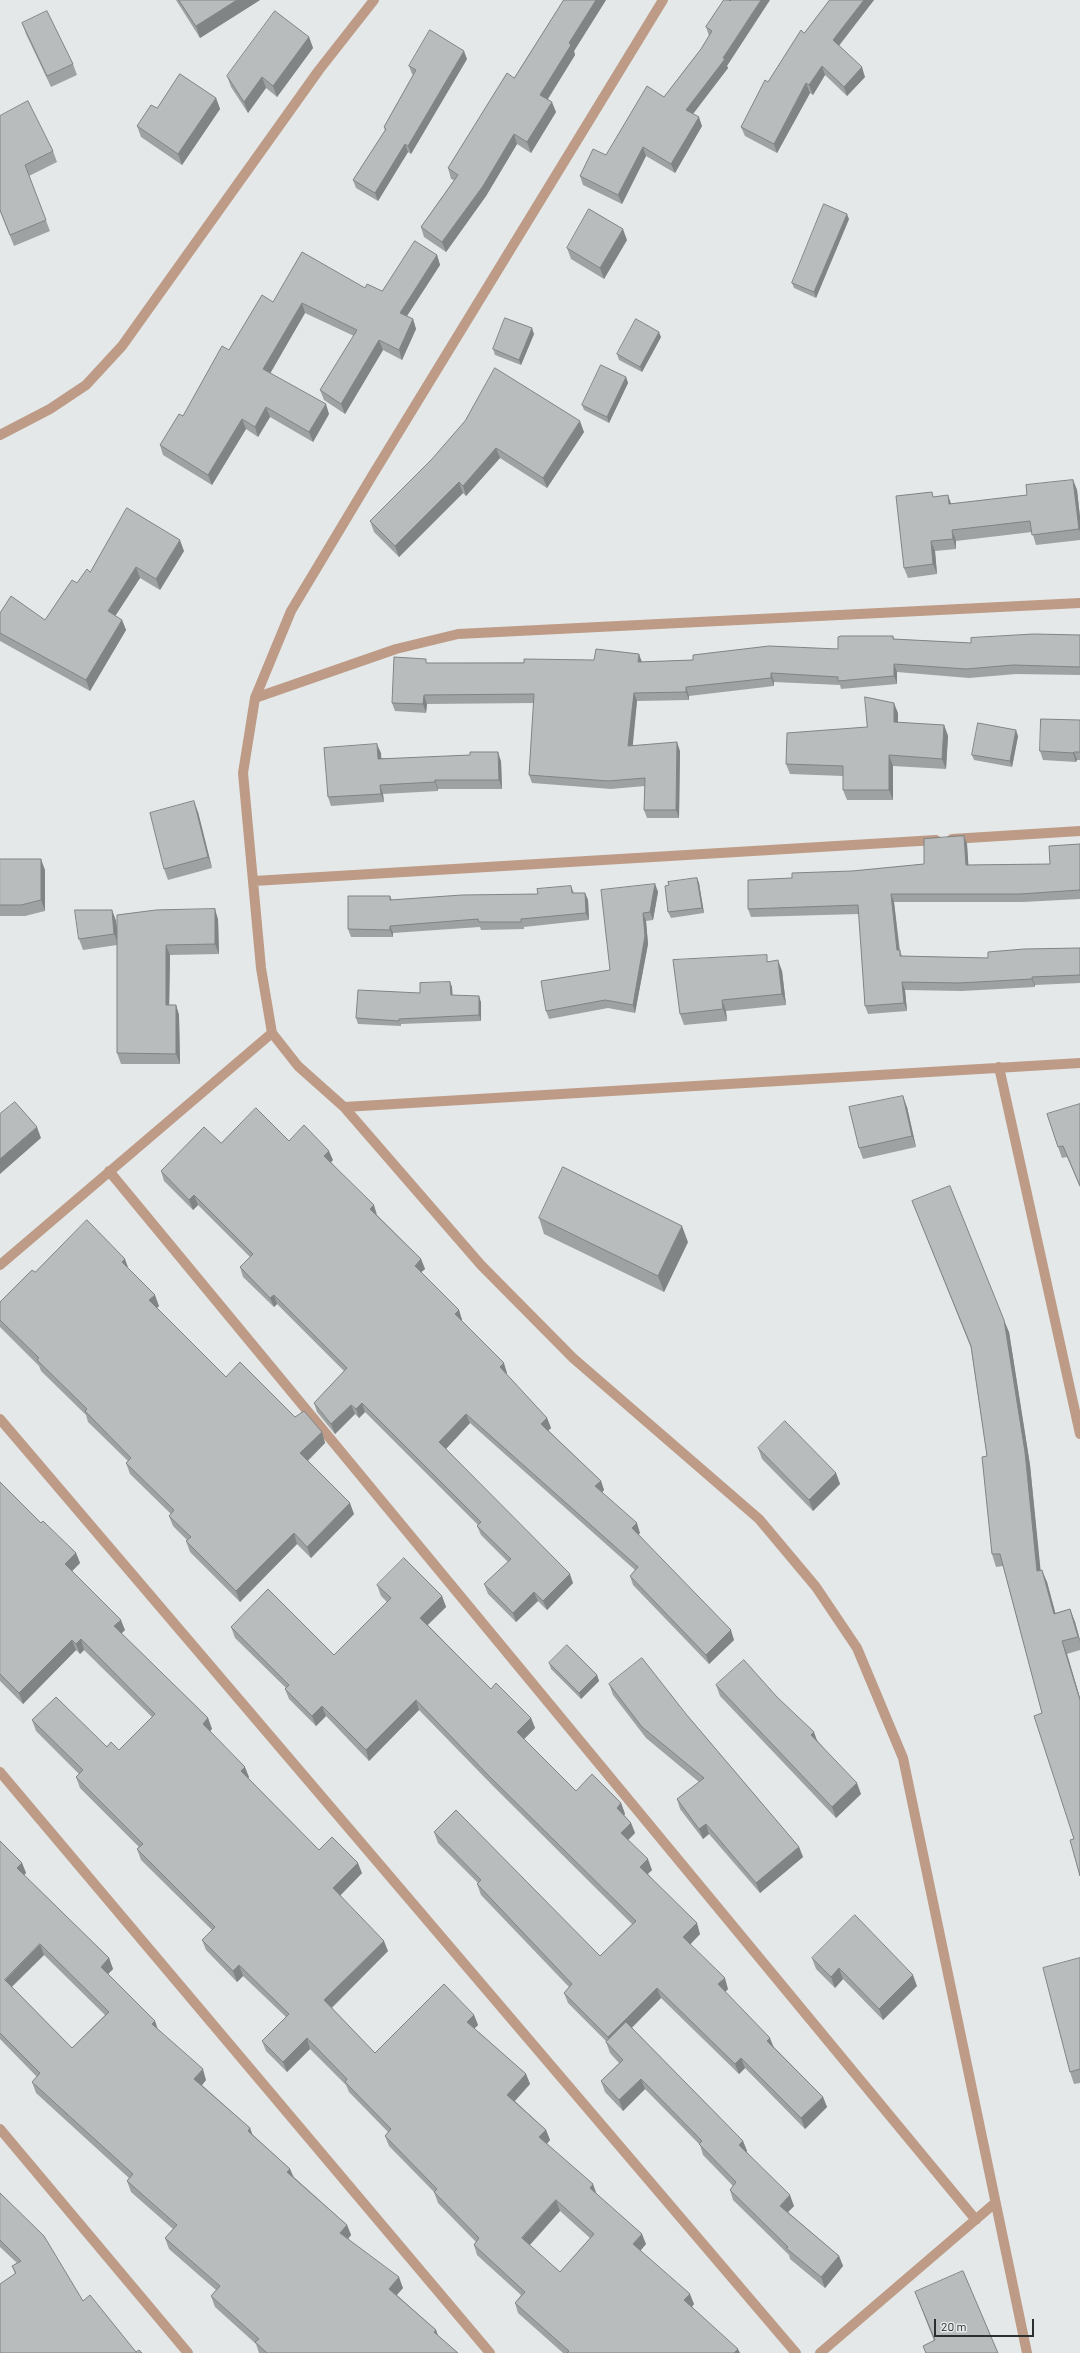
<!DOCTYPE html>
<html>
<head>
<meta charset="utf-8">
<style>
	body { margin:0 }
	#map { position:relative; width:1080px; height:2353px; overflow:hidden; background:#e4e8e8; font-family:Barlow,sans-serif }
	canvas { display:block }
	.scale { position:absolute; left:934px; top:2319px; width:100px; height:18px; box-sizing:border-box; border:2px solid #2d2f2f; border-top:0; padding-left:5px; font-size:12px; line-height:14px; white-space:nowrap; color:#2d2f2f; -webkit-text-stroke:3px #e4e8e8; paint-order:stroke }
</style>
</head>
<body>
<div id="map">
<canvas width="1080" height="2353"></canvas>
<div class="scale">20 m</div>
</div>
<script>
const context = document.querySelector('canvas').getContext('2d');
context.lineJoin = 'round';
function stroke(path, color, width, dash) { context.strokeStyle = color; context.lineWidth = width; context.lineCap = dash ? 'butt' : 'round'; context.setLineDash(dash || []); context.stroke(path); }
function paint(path, color) { context.fillStyle = color; context.fill(path, 'evenodd'); }
const minor = new Path2D(`
	M663,0L372,476L291,611L255,698L243,773L261,968L272,1033L298,1066L344,1107L481,1265L573,1358L759,1519L816,1587L857,1648L903,1758L1027,2353
	M0,435L50,409L86,385L122,346L319,70L374,0
	M255,698L396,649L458,634L1080,603
	M952,839L1080,831
	M254,881L936,840
	M999,1067L1080,1434
	M344,1107L1080,1063
	M109,1171L976,2220
	M0,1265L272,1033
	M0,1419L796,2353
	M0,1772L490,2353
	M0,2129L188,2353
	M820,2353L995,2203`);
const wall = new Path2D(`
	M176,0H260L200,38Z
	M564,0H606L574,51L575,55L548,99L556,112L531,153L517,144L486,196L446,252L424,237L421,227L454,180L451,179L448,168L514,78Z
	M724,0L727,66L728,68L693,114L702,126L675,173L646,156L622,204L583,185L580,176L606,155L664,97L701,49L709,36L706,27Z
	M830,0H874L839,46L865,77L847,96L825,75L813,95L810,93L777,153L745,136L741,127L768,82Z
	M22,23L73,64L77,75L51,87L26,34Z
	M309,37L313,48L277,97L266,88L248,113L231,87L227,76Z
	M467,59L411,154L408,152L378,201L356,188L353,180L385,131L384,127L413,75L412,74L409,66Z
	M216,98L220,109L182,165L141,137L137,126L157,108Z
	M0,116L53,151L57,162L29,176L50,231L14,246L0,211Z
	M849,219L816,298L794,288L792,283Z
	M627,240L604,279L571,259L567,248Z
	M437,255L440,265L407,316L413,319L416,329L402,360L383,350L345,414L324,400L320,390L354,336L305,313L270,373L329,414L313,442L270,417L258,437L246,429L212,485L163,455L160,445L183,416L229,350L273,302L365,288L382,291Z
	M534,334L521,365L495,355L493,349Z
	M661,337L642,372L619,360L617,354Z
	M626,377L628,383L609,423L584,410L582,405Z
	M584,432L547,488L500,458L466,496L463,493L399,557L374,532L370,521L432,459Z
	M1073,480L1077,490L1080,517V540L1036,545L1032,532L956,541V549L935,551L937,574L908,578L904,568L934,497L951,504L1027,495Z
	M184,551L160,590L140,578L115,616L122,620L126,630L90,691L0,641V613L45,620L77,583L90,572Z
	M1080,635V675L1016,674L969,678L897,672V684L841,689L840,685L774,682V686L689,696V700L637,701L632,745L680,751L679,818H647L644,810L645,786L611,789L532,783L529,775L534,703L427,704L426,713L395,711L392,703L427,663L642,662L693,660L838,649L893,636L894,639L971,643Z
	M898,713V723L944,725L948,736L946,769L893,766V800H847L843,790V776L790,774L786,764Z
	M1080,720V760H1077L1076,762L1043,760L1040,751Z
	M1018,736L1012,767L974,760L972,755Z
	M381,753V758L501,761L502,789H438V791L383,794L384,802L331,806L328,797Z
	M198,812L212,868L168,880L164,869Z
	M964,836L967,844L968,865L1050,864L1080,844V899L1023,902H894L900,950L902,956L988,958L1080,948V983L1035,985V987L962,991L905,990L907,1011L868,1014L865,1006L859,914L751,917L748,909L792,878L924,864Z
	M0,859L45,870V911L25,916H0V931Z
	M697,878L699,883L704,913L671,918L668,912L669,885Z
	M655,884L658,892L653,920L646,921L648,944L635,1013L608,1008L549,1019L546,1011L610,970Z
	M571,886L574,893H585L588,900L589,920L524,927V929L481,930L480,927L393,933V937H351L348,929L390,896L392,900L538,894Z
	M112,910L116,921L117,935L218,919L219,954L170,955L169,1005H176L179,1015L180,1064H121L117,1053V945L83,950L79,939Z
	M769,961L782,971L786,1005L726,1011L727,1021L684,1025L680,1014Z
	M450,982L452,987V995L481,1002V1021L401,1024V1026L358,1024L356,1018Z
	M1080,1104V1187L1067,1157L1062,1158L1058,1147Z
	M907,1107L916,1147L863,1159L859,1148Z
	M289,1141L333,1160L331,1162L377,1215L421,1259L425,1269L421,1272L459,1310L462,1320L461,1321L507,1373L506,1374L547,1418L551,1428L548,1430L601,1481L604,1490L602,1492L640,1533L638,1534L734,1640L709,1664L633,1585L630,1576L635,1570L470,1423L446,1449L573,1583L547,1610L538,1601L516,1622L488,1594L484,1584L508,1562L481,1535L477,1526L478,1525L365,1412L359,1418L355,1414L335,1434L317,1412L314,1403L344,1371L277,1304L274,1307L243,1277L240,1267L250,1257L198,1205L193,1210L164,1181L161,1171L221,1143Z
	M912,1201L1009,1332L1030,1465L1040,1570L1047,1582L1055,1613L1070,1609L1075,1622L1080,1640V1650L1067,1654L1080,1698V1876L1074,1839L1042,1713L1003,1566L996,1567L992,1554L987,1456L971,1348Z
	M539,1218L688,1242L664,1292L544,1234Z
	M129,1269L159,1306L157,1308L226,1377L322,1432L325,1443L308,1461L354,1514L311,1558L297,1544L240,1602L190,1552L186,1541L187,1540L173,1526L169,1516L171,1514L130,1474L126,1463L128,1461L88,1422L86,1415L41,1371L39,1366L0,1327V1302L35,1272Z
	M758,1448L836,1473L840,1484L813,1511L762,1459Z
	M0,1482L41,1523L76,1553L80,1563L72,1571L125,1630L121,1633L208,1718L212,1729L210,1731L249,1777L248,1778L319,1850L362,1873L340,1895L388,1951L332,2008L375,2053L474,2015L478,2025L474,2028L526,2074L530,2084L515,2101L546,2130L550,2140L547,2144L596,2193L646,2244L640,2250L694,2304L692,2307L740,2353H563L518,2313L515,2303L521,2295L477,2255L474,2245L476,2242L438,2203L434,2192L389,2146L385,2136L388,2132L349,2092L346,2085L310,2049L287,2072L266,2051L262,2041L286,2017L243,1976L237,1982L206,1950L202,1940L212,1930L141,1860L137,1849L139,1847L80,1788L76,1777L79,1774L36,1731L32,1720L119,1750L152,1717L84,1650L80,1654L76,1650L23,1704L0,1681ZM560,2211L590,2238L560,2272L530,2245Z
	M377,1585L442,1596L446,1607L428,1625L491,1689L531,1718L535,1728L524,1739L576,1791L621,1803L625,1814L624,1815L631,1823L635,1833L628,1840L652,1870L648,1874L700,1934L690,1944L728,1989L725,1992L774,2047L823,2097L827,2107L805,2129L745,2068L739,2074L661,1998L632,2028L743,2141L747,2151V2152L794,2206L788,2212L839,2256L843,2266L825,2288L790,2259L789,2255L733,2200L730,2190L733,2186L703,2155L700,2145L645,2089L623,2111L605,2092L601,2081L619,2063L610,2053L606,2042H607L568,2003L564,1993L569,1987L481,1895L477,1884L478,1883L438,1843L434,1832L600,1956L632,1924L493,1786L419,1710L369,1761L326,1716L316,1726L289,1699L285,1689L286,1688L235,1638L231,1627L334,1655L387,1602L381,1596Z
	M549,1663L597,1675L599,1681L581,1699L551,1669Z
	M609,1684L686,1714L799,1847L803,1857L760,1893L709,1834L703,1839L680,1809L677,1799L699,1782L646,1738L613,1695Z
	M716,1685L777,1697L818,1741L861,1794L836,1818L720,1696Z
	M0,1841L22,1863L26,1873L24,1875L109,1958L113,1969L108,1974L155,2021L158,2029L206,2080L202,2085L250,2128L252,2134L290,2169L294,2177L347,2225L351,2235L348,2239L403,2288L397,2295L436,2330L438,2336L458,2353H259L256,2344L215,2307L211,2296L216,2290L169,2249L165,2238L173,2229L131,2192L127,2181L129,2178L36,2093L32,2082L37,2077L0,2039ZM44,1955L105,2015L72,2048L12,1987Z
	M812,1958L917,1986L883,2020L843,1979L835,1988L816,1969Z
	M1080,1958V2083L1074,2084L1070,2072Z
	M0,2193L83,2301L136,2352L0,2353L15,2274L12,2266L17,2263L0,2247Z
	M915,2292L998,2353H926L923,2346L934,2341Z`);
const shadedWall = new Path2D(`
	M237,0H260L200,38L196,26Z
	M596,0H606L574,51L575,55L544,105L540,95L569,43Z
	M761,0H770L727,66L728,68L689,119L686,110L723,58Z
	M864,0H874L836,49L833,40Z
	M309,37L313,48L277,97L273,86Z
	M464,51L467,59L411,154L408,146Z
	M822,66L825,75L813,95L809,85Z
	M862,67L865,77L847,96L844,87Z
	M262,77L266,88L248,113L244,102Z
	M806,83L810,93L777,153L774,144Z
	M216,98L220,109L182,165L178,154Z
	M552,102L556,112L531,153L527,142Z
	M699,117L702,126L675,173L671,164Z
	M514,134L517,144L486,196L446,252L442,242Z
	M405,144L408,152L378,201L375,193Z
	M643,147L646,156L622,204L618,195Z
	M847,214L849,219L816,298L814,292Z
	M623,229L627,240L604,279L600,268Z
	M437,255L440,265L403,322L400,313Z
	M302,303L305,313L267,379L263,369Z
	M413,319L416,329L402,360L399,350Z
	M532,328L534,334L521,365L519,360Z
	M659,332L661,337L642,372L640,367Z
	M379,340L383,350L345,414L341,404Z
	M626,377L628,383L609,423L607,417Z
	M326,404L329,414L313,442L309,432Z
	M266,407L270,417L258,437L255,427Z
	M242,419L246,429L212,485L208,475Z
	M580,421L584,432L547,488L543,478Z
	M496,448L500,458L466,496L463,486Z
	M1073,480L1077,490L1080,517V532L1079,529Z
	M459,482L463,493L399,557L395,546Z
	M948,495L952,506L949,504Z
	M952,530L956,541V549L953,539Z
	M180,540L184,551L160,590L156,579Z
	M931,541L935,551L937,574L933,564Z
	M136,567L140,578L112,621L108,611Z
	M122,620L126,630L90,691L86,680Z
	M639,654L642,662H638Z
	M894,664L897,672V684L894,676Z
	M771,673L774,682V686L771,678Z
	M686,687L689,696V700L686,692Z
	M634,693L637,701L632,754L628,746Z
	M424,695L427,704L426,713L423,704Z
	M894,703L898,713V733L894,722Z
	M944,725L948,736L946,769L942,759Z
	M1016,730L1018,736L1012,767L1010,761Z
	M677,742L680,751L679,818L676,810Z
	M377,744L381,753L382,768L378,759Z
	M498,752L501,761L502,789L499,780Z
	M1074,752L1077,760L1076,762L1073,753Z
	M889,755L893,766V800L889,790Z
	M435,780L438,789V791L435,782Z
	M380,785L383,794L384,802L381,794Z
	M194,801L198,812L212,868L208,857Z
	M964,836L967,844L969,873L966,865Z
	M41,859L45,870V911L41,900Z
	M697,878L699,883L704,913L702,908Z
	M655,884L658,892L653,920L650,912Z
	M585,893L588,900L589,920L586,913Z
	M891,894L894,902L900,958L897,950Z
	M215,909L218,919L219,954L215,944Z
	M112,910L116,921L119,945L114,934Z
	M643,913L646,921L648,944L635,1013L633,1005Z
	M390,926L393,933V937L390,930Z
	M166,945L170,955L169,1015L166,1005Z
	M778,960L782,971L786,1005L782,994Z
	M1032,977L1035,985V987L1032,979Z
	M450,982L452,987L453,1000L451,995Z
	M902,982L905,990L907,1011L904,1003Z
	M479,996L481,1002V1021L479,1015Z
	M722,1000L726,1011L727,1021L723,1009Z
	M176,1005L179,1015L180,1064L176,1054Z
	M903,1096L907,1107L916,1147L912,1136Z
	M37,1127L41,1138L0,1174V1159Z
	M329,1151L333,1160L328,1165L324,1156Z
	M194,1195L198,1205L193,1210L189,1200Z
	M374,1205L377,1215L370,1209Z
	M682,1226L688,1242L664,1292L658,1276Z
	M125,1259L129,1270L122,1262Z
	M421,1259L425,1269L418,1275L415,1266Z
	M155,1295L159,1306L153,1311L149,1300Z
	M274,1295L277,1304L274,1307L270,1298Z
	M459,1310L462,1320L458,1324L455,1314Z
	M1004,1320L1009,1332L1030,1465L1042,1584L1037,1571Z
	M504,1363L507,1373L503,1377L500,1367Z
	M362,1403L365,1412L359,1418L356,1409Z
	M351,1405L355,1414L335,1434L331,1424Z
	M466,1414L470,1423L443,1452L439,1442Z
	M547,1418L551,1428L545,1434L541,1424Z
	M322,1432L325,1443L304,1464L300,1453Z
	M836,1473L840,1484L813,1511L809,1500Z
	M601,1481L604,1490L599,1496L595,1486Z
	M350,1503L354,1514L311,1558L307,1547Z
	M637,1523L640,1533L636,1538L632,1528Z
	M294,1533L297,1544L240,1602L236,1591Z
	M76,1553L80,1563L68,1575L65,1564Z
	M1042,1570L1047,1582L1059,1626L1054,1614Z
	M570,1574L573,1583L547,1610L543,1601Z
	M534,1592L538,1601L516,1622L513,1613Z
	M442,1596L446,1607L424,1628L420,1618Z
	M1070,1609L1075,1622L1080,1640V1642Z
	M121,1620L125,1630L118,1637L114,1626Z
	M731,1630L734,1640L709,1664L706,1655Z
	M81,1639L84,1650L80,1654L76,1644Z
	M72,1640L76,1650L23,1704L19,1693Z
	M1062,1641L1067,1654L1080,1698V1700Z
	M597,1675L599,1681L581,1699L579,1693Z
	M416,1700L419,1710L369,1761L366,1750Z
	M322,1706L326,1716L316,1726L312,1716Z
	M208,1718L212,1729L207,1734L203,1724Z
	M531,1718L535,1728L521,1742L517,1732Z
	M814,1732L818,1743L811,1735Z
	M245,1767L249,1777L245,1782L241,1771Z
	M857,1783L861,1794L836,1818L832,1807Z
	M621,1803L625,1814L620,1819L617,1808Z
	M631,1823L635,1833L625,1843L621,1833Z
	M706,1824L709,1834L703,1839L699,1829Z
	M799,1847L803,1857L760,1893L756,1883Z
	M648,1859L652,1870L644,1877L640,1867Z
	M22,1863L26,1873L21,1878L17,1868Z
	M358,1863L362,1873L337,1899L333,1888Z
	M697,1923L700,1934L687,1948L683,1937Z
	M384,1941L388,1951L328,2011L324,2000Z
	M40,1944L44,1955L8,1990L5,1980Z
	M109,1958L113,1969L104,1978L101,1967Z
	M239,1965L243,1976L237,1982L233,1971Z
	M839,1968L843,1979L835,1988L831,1977Z
	M913,1975L917,1986L883,2020L879,2009Z
	M725,1978L728,1989L722,1995L718,1984Z
	M657,1988L661,1998L612,2047L608,2037Z
	M474,2015L478,2025L471,2032L467,2022Z
	M155,2021L158,2032L152,2024Z
	M307,2038L310,2049L287,2072L283,2062Z
	M770,2038L774,2048L767,2041Z
	M741,2058L745,2068L739,2074L735,2064Z
	M203,2069L206,2080L198,2090L194,2079Z
	M526,2074L530,2084L511,2105L507,2095Z
	M641,2079L645,2089L623,2111L619,2100Z
	M823,2097L827,2107L805,2129L801,2118Z
	M250,2128L254,2139L248,2131Z
	M546,2130L550,2140L543,2148L539,2137Z
	M743,2141L747,2151L743,2155L739,2145Z
	M290,2169L294,2180L287,2172Z
	M593,2184L597,2195L590,2188Z
	M790,2195L794,2206L784,2216L780,2206Z
	M556,2200L560,2211L526,2249L522,2238Z
	M347,2225L351,2235L344,2244L340,2233Z
	M642,2234L646,2244L637,2255L633,2244Z
	M839,2256L843,2266L825,2288L821,2277Z
	M399,2277L403,2288L393,2299L389,2289Z
	M690,2294L694,2304L688,2311L684,2300Z
	M436,2330L440,2341L434,2332Z
	M738,2349L740,2353H734Z`);
const building = new Path2D(`
	M179,0H237L196,26Z
	M564,0H596L569,43L571,45L540,95L552,102L527,142L514,134L483,186L442,242L421,227L458,175L448,168L507,73L514,78Z
	M724,0H729L730,1L731,0H761L723,58L725,59L686,110L699,117L671,164L643,147L618,195L580,176L593,149L606,155L647,86L664,97L701,49L712,31L706,27Z
	M830,0H864L833,40L862,67L844,87L822,66L809,85L806,83L774,144L741,127L765,80L768,82L801,30L804,33Z
	M47,11L73,64L47,76L22,23Z
	M275,11L309,37L273,86L262,77L244,102L227,76Z
	M430,30L464,51L408,146L405,144L375,193L353,180L386,129L384,127L416,70L409,66Z
	M180,74L216,98L178,154L137,126L151,105L157,108Z
	M28,101L53,151L25,165L46,220L10,235L0,210V116Z
	M824,204L847,214L814,292L792,283Z
	M589,209L623,229L600,268L567,248Z
	M415,241L437,255L400,313L413,319L399,350L379,340L341,404L320,390L357,330L302,303L263,369L326,404L309,432L266,407L255,427L242,419L208,475L160,445L179,414L183,416L222,346L229,350L262,295L273,302L302,252L365,288L367,284L382,291Z
	M505,318L532,328L519,360L493,349Z
	M636,319L659,332L640,367L617,354Z
	M601,365L626,377L607,417L582,405Z
	M495,368L580,421L543,478L496,448L463,486L459,482L395,546L370,521L432,459L465,421Z
	M1073,480L1079,529L1032,535L1030,521L952,530L953,539L931,541L933,564L904,568L896,496L932,492L933,497L948,495L949,504L1027,495L1026,485Z
	M127,508L180,540L156,579L136,567L108,611L122,620L86,680L0,633V613L11,596L45,620L72,580L77,583L87,569L90,572Z
	M1034,634L1080,635V667L1013,665L966,669L894,664V676L838,681V677L771,673V678L686,687V692L634,693L628,746L677,742L676,810H644L645,778L608,781L529,775L534,694L424,695L423,704L392,703L394,657L426,659V663H524V659L594,660L596,649L639,654L638,662L693,660V655L769,646L838,649V637L841,636H893V639L971,643V638Z
	M865,697L894,703V722L944,725L942,759L889,755V790H843V766L786,764L787,733L867,727Z
	M1041,719L1080,720V752H1074L1073,753L1040,751Z
	M978,723L1016,730L1010,761L972,755Z
	M377,744L378,759L470,755V752H498L499,780H435V782L380,785L381,794L328,797L324,748Z
	M194,801L208,857L164,869L150,813Z
	M964,836L966,865L1050,864L1049,846L1080,844V890L1020,894H891L897,950H900V956L988,958V952L1024,949L1080,948V975L1032,977V979L959,983L902,982L904,1003L865,1006L858,905L748,909V880L792,878V873L852,871L924,864V839Z
	M0,859H41V900L21,905H0Z
	M697,878L702,908L668,912L665,886L669,885L668,882Z
	M655,884L650,912L643,913L645,936L633,1005L605,1000L546,1011L541,981L610,970L601,890Z
	M571,886L572,893H585L586,913L521,919V922H479L478,919L390,926V930L348,929V896H390V900L462,895L538,894L537,889Z
	M215,909V944L166,945V1005H176V1054L117,1053V915L156,910Z
	M75,910H112L114,934L79,939Z
	M767,955V962L778,960L782,994L722,1000L723,1009L680,1014L673,960Z
	M450,982L451,995L479,996V1015L399,1019V1021L356,1018L358,990L420,993V983Z
	M903,1096L912,1136L859,1148L849,1107Z
	M15,1102L37,1127L0,1159V1114Z
	M1080,1104V1186L1063,1146L1058,1147L1047,1114Z
	M256,1108L289,1141L304,1125L329,1151L324,1156L374,1205L370,1209L421,1259L415,1266L459,1310L455,1314L504,1363L500,1367L547,1418L541,1424L601,1481L595,1486L637,1523L632,1528L731,1630L706,1655L630,1576L638,1567L466,1414L439,1442L570,1574L543,1601L534,1592L513,1613L484,1584L511,1559L477,1526L481,1522L362,1403L356,1409L351,1405L331,1424L314,1403L347,1368L274,1295L270,1298L240,1267L253,1254L194,1195L189,1200L161,1171L204,1127L221,1143Z
	M563,1167L682,1226L658,1276L539,1218Z
	M950,1186L1004,1320L1025,1452L1037,1571L1042,1570L1054,1614L1070,1609L1078,1637L1062,1641L1080,1700V1876L1070,1840L1074,1839L1034,1716L1042,1713L1000,1554H992L982,1457L987,1456L971,1346L912,1201Z
	M87,1220L125,1259L122,1262L155,1295L149,1300L226,1377L240,1362L295,1417L304,1411L322,1432L300,1453L350,1503L307,1547L294,1533L236,1591L186,1541L191,1537L169,1516L174,1510L126,1463L131,1458L85,1411L87,1409L37,1360L39,1358L0,1320V1302L32,1270L35,1272Z
	M785,1421L836,1473L809,1500L758,1448Z
	M0,1482L41,1523L43,1521L76,1553L65,1564L121,1620L114,1626L208,1718L203,1724L245,1767L241,1771L319,1850L332,1837L358,1863L333,1888L384,1941L324,2000L375,2053L444,1984L474,2015L467,2022L526,2074L507,2095L546,2130L539,2137L593,2184L590,2188L642,2234L633,2244L690,2294L684,2300L738,2349L734,2353H567L569,2351L515,2303L525,2292L474,2245L479,2238L434,2192L437,2189L385,2136L391,2129L345,2082L347,2079L307,2038L283,2062L262,2041L289,2014L239,1965L233,1971L202,1940L215,1927L137,1849L143,1844L76,1777L83,1770L32,1720L56,1697L107,1747L111,1742L119,1750L155,1714L81,1639L76,1644L72,1640L19,1693L0,1674ZM556,2200L594,2234L560,2272L522,2238Z
	M404,1558L442,1596L420,1618L491,1689L496,1683L531,1718L517,1732L576,1791L592,1774L621,1803L617,1808L631,1823L621,1833L648,1859L640,1867L697,1923L683,1937L725,1978L718,1984L770,2038L767,2041L823,2097L801,2118L741,2058L735,2064L657,1988L608,2037L564,1993L572,1984L477,1884L481,1880L434,1832L456,1810L600,1956L636,1921L489,1776L416,1700L366,1750L322,1706L312,1716L285,1689L289,1685L231,1627L268,1589L334,1655L391,1598L377,1585Z
	M567,1645L597,1675L579,1693L549,1663Z
	M642,1658L686,1714L799,1847L756,1883L706,1824L699,1829L677,1799L704,1778L642,1727L609,1684Z
	M744,1660L777,1697L814,1732L811,1735L857,1783L832,1807L716,1685Z
	M0,1841L22,1863L17,1868L109,1958L101,1967L155,2021L152,2024L203,2069L194,2079L250,2128L248,2131L290,2169L287,2172L347,2225L340,2233L399,2277L389,2289L436,2330L434,2332L458,2353H267L255,2342L259,2339L211,2296L220,2286L165,2238L177,2225L127,2181L133,2174L32,2082L40,2073L0,2033ZM40,1944L109,2012L72,2048L5,1980Z
	M855,1915L913,1975L879,2009L839,1968L831,1977L812,1958Z
	M1080,1958V2069L1070,2072L1043,1968Z
	M626,2022L743,2141L739,2145L790,2195L780,2206L839,2256L821,2277L786,2248L788,2247L730,2190L736,2182L699,2144L702,2141L641,2079L619,2100L601,2081L623,2060L606,2042Z
	M0,2193L44,2236L83,2301L90,2295L136,2352L139,2350L142,2353H0V2284L16,2273L12,2266L21,2261L0,2240Z
	M963,2271L998,2353H926L923,2346L935,2340L915,2292Z`);
stroke(minor, '#bd9b86', 10);
paint(wall, '#9ea2a2');
paint(shadedWall, '#818484');
paint(building, '#b8bcbc');
stroke(building, '#818484', 1);
</script>
</body>
</html>
